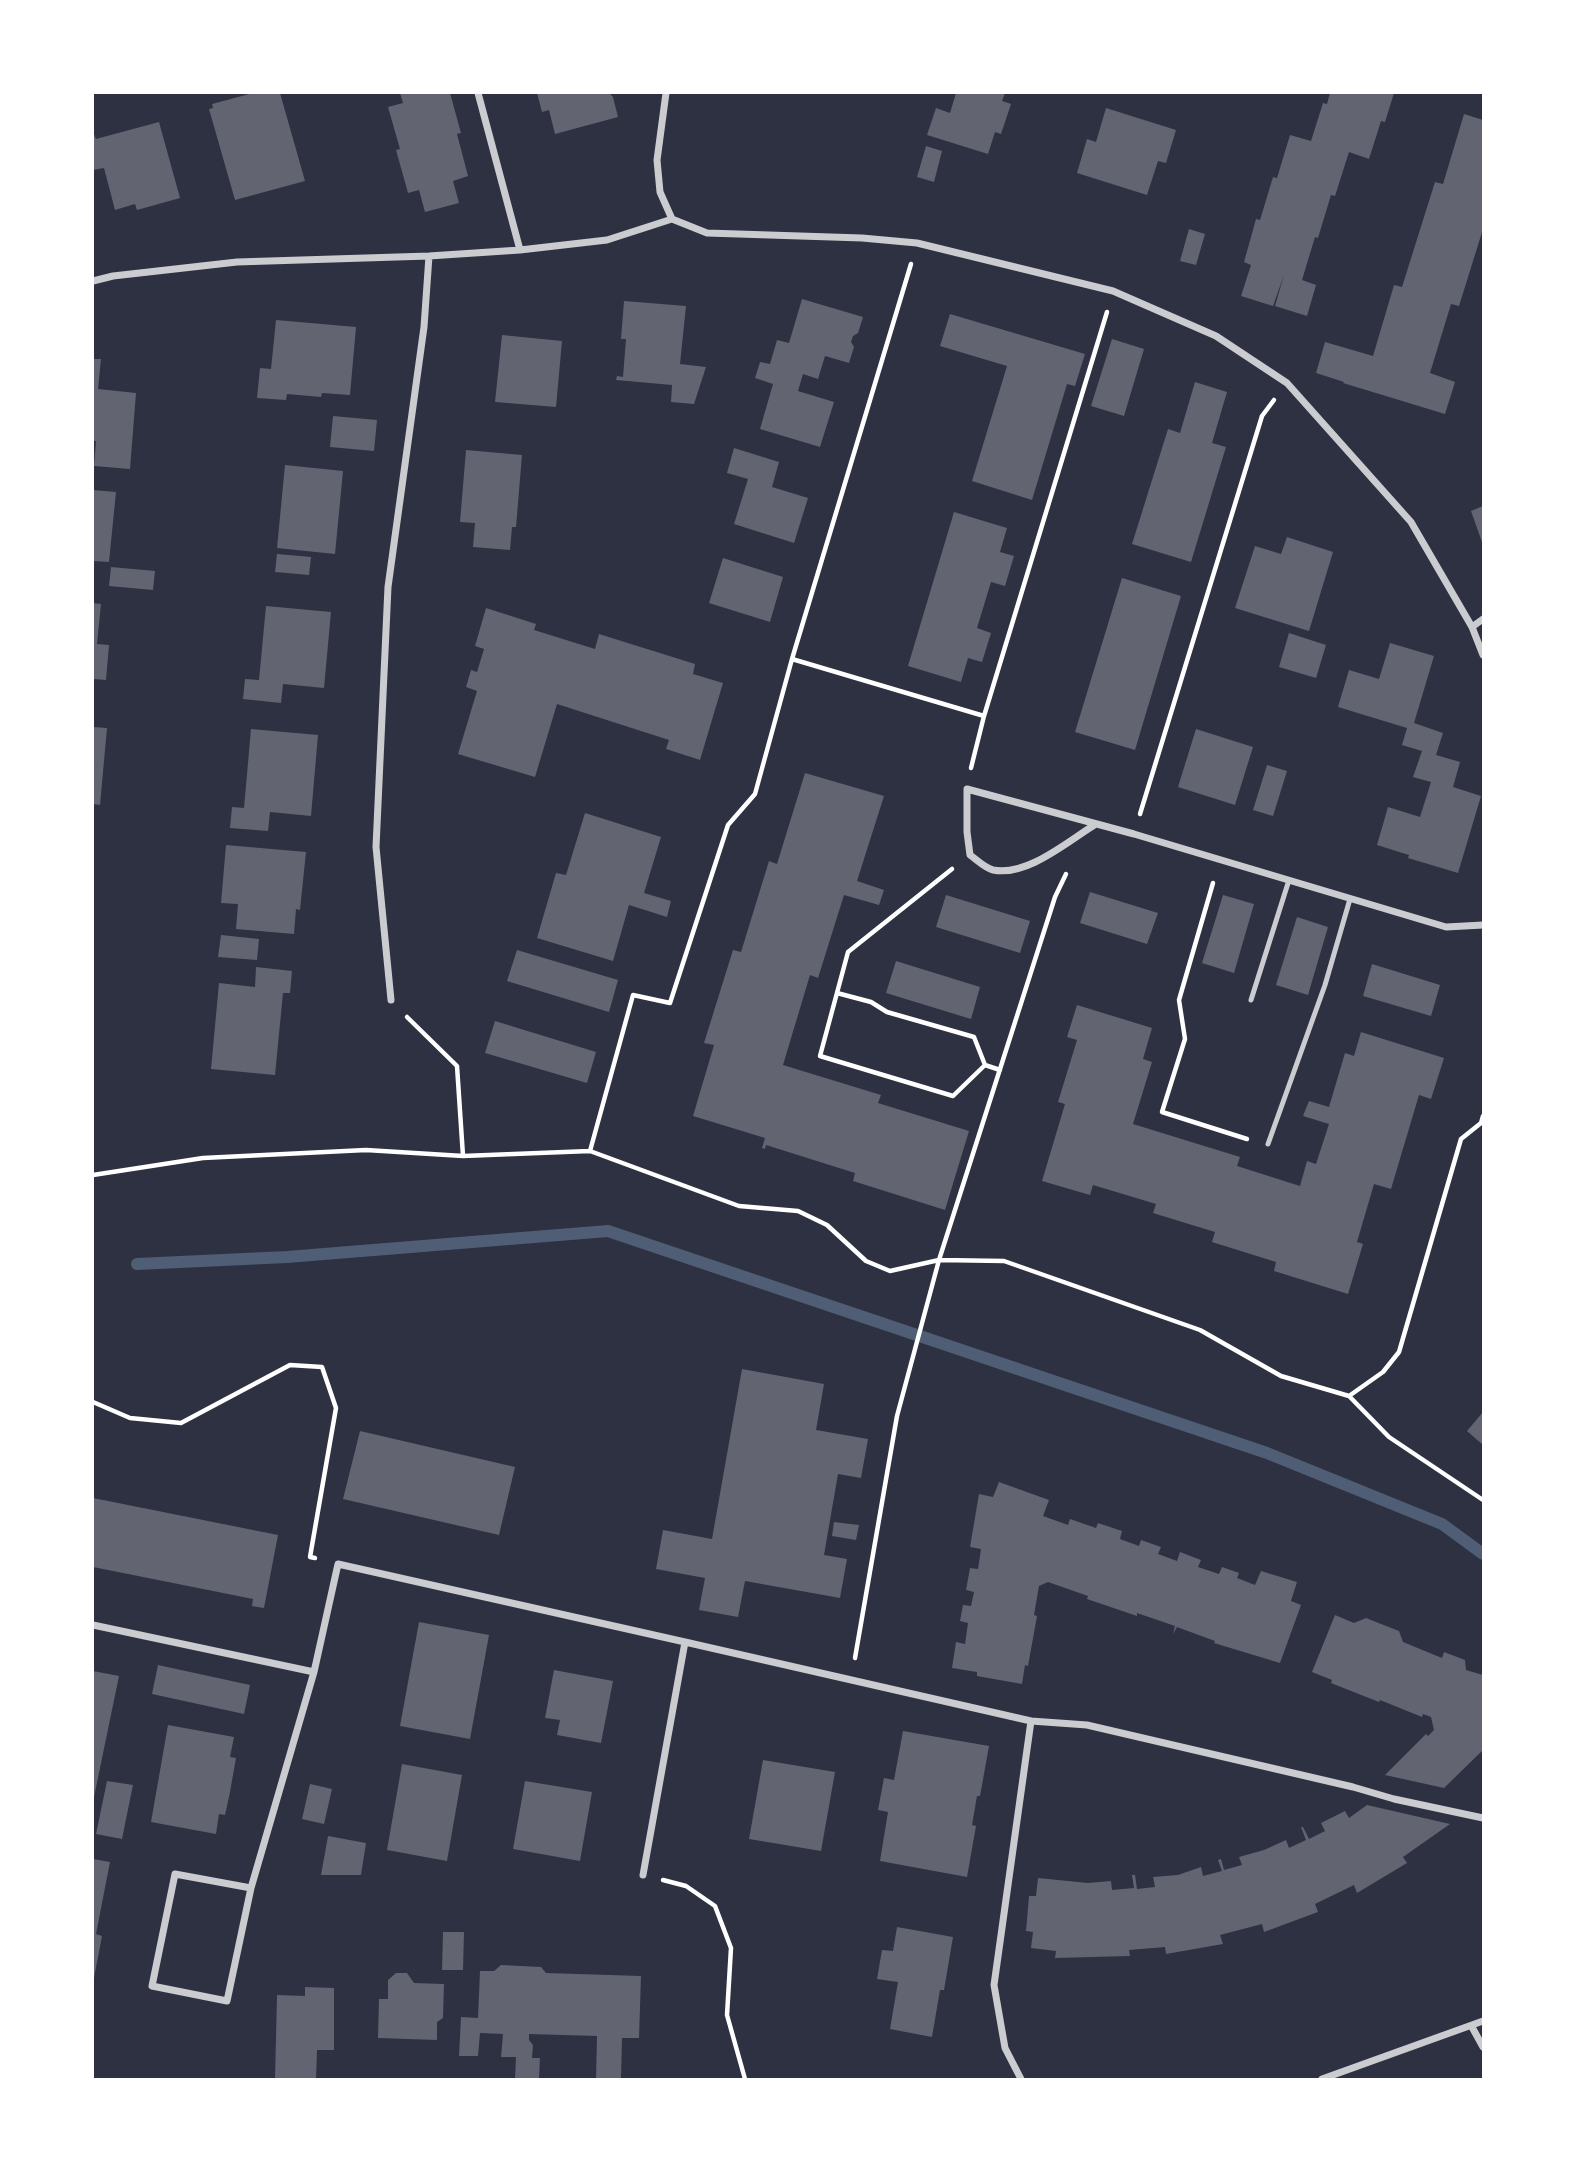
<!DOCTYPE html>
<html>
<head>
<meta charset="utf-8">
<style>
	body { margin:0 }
	#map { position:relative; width:1576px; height:2172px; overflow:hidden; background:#2d3142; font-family:"Asap Condensed",sans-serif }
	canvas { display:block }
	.frame { position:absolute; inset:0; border:94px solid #fff; pointer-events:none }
</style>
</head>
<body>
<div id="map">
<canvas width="1576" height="2172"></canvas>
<div class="frame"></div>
</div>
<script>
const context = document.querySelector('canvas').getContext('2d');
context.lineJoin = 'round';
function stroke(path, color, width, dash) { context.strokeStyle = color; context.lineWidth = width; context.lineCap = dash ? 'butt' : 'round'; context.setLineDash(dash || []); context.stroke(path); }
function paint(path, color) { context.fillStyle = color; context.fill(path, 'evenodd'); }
const stream = new Path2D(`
	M137,1264L287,1257L608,1231L1267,1453L1442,1524L1483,1554`);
const building = new Path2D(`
	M253,93H280L305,181L235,200L209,109L213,108L212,104Z
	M400,93H450L461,133L457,134L468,176L453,181L459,203L425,212L419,190L408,193L396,150L400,149L388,107L403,103Z
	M537,93H609L613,97L618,117L555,134L549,110L542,112Z
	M956,93H1005L1002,101L1011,104L1001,134L995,132L988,154L927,135L936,108L950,113Z
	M1330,93H1394L1385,122L1381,121L1369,159L1349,152L1335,196L1331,195L1318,238L1315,237L1302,280L1316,285L1307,316L1275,306L1284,275L1273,306L1241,296L1251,265L1244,262L1256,219L1260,220L1273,177L1277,178L1290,135L1311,141L1323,103L1327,104Z
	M1106,108L1176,130L1166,163L1158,161L1147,195L1077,173L1087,139L1096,142Z
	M1464,114L1483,120V229L1459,306L1451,304L1430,373L1455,382L1445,414L1343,383L1344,382L1316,373L1325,342L1373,356L1394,285L1402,287L1435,182L1443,184Z
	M159,122L180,198L137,210L135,204L115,210L104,168L93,170V132L96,139Z
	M926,146L942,151L934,182L917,177Z
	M1189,229L1205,234L1196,265L1180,261Z
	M802,299L863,317L858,333L853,336L851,342L854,347L849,363L825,356L818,379L803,374L798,391L834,402L820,447L760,429L773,384L755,378L760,362L770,364L777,340L789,343Z
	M624,301L686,306L680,364L706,367L694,404L671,402L672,385L616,380L617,376L623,377L626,339H621Z
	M950,314L1085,354L1075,386L1067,384L1032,500L972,481L1007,366L940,346Z
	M276,320L356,327L350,395L322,393L321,397L287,394L286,400L257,398L260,368L271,369Z
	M502,335L562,341L556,407L495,402Z
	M1112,339L1144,349L1124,416L1091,406Z
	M93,359H101L98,389L136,393L130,469L94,466L96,441H93Z
	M1195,382L1227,392L1212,443L1226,447L1191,562L1132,544L1168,429L1180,433Z
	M333,416L377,420L374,451L330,447Z
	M734,448L779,462L772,487L808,498L794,543L734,524L748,479L727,473Z
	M466,450L522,455L516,527H512L510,550L473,547L475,523L460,522Z
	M285,465L343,471L335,554L277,548Z
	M93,490L116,492L109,562L93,561Z
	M1483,506V545L1471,511Z
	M954,512L1007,528L1000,552L1014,556L1005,586L991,582L977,628L991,633L982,662L968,658L961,682L908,666Z
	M1287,537L1333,552L1309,631L1235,608L1255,546L1281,554Z
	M277,554L311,557L309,575L275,572Z
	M723,558L783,577L770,622L709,603Z
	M111,567L155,571L153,590L109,586Z
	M1122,578L1181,596L1135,750L1075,732Z
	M93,603L101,604L97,644L109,645L106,680L93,679Z
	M266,606L331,612L324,688L283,684L281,703L243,699L245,679L259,680Z
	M486,608L536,624L534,630L595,649L599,634L695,664L693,674L723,683L700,760L666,749L669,740L557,704L535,777L458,754L477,691L466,687L471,670L477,672L484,649L475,646Z
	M1289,633L1326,645L1316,678L1279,667Z
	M1390,643L1434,656L1414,723L1443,733L1436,755L1460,762L1453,787L1481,796L1458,873L1408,858L1409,855L1377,845L1388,807L1420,817L1431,782L1413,777L1422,751L1402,745L1407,728L1338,707L1349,670L1379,679Z
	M93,727L107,728L100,805L93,804Z
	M251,729L318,735L311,816L270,812L268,831L230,828L232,807L244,808Z
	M1196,729L1253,747L1235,805L1178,787Z
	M1267,765L1287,771L1273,816L1253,810Z
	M805,773L884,796L857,881L884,890L879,905L844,895L818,978L810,975L783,1065L881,1095L878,1103L969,1131L945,1210L853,1181L855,1173L766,1145L765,1149L762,1148L765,1138L693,1116L714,1045L704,1043L733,950L741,952L769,861L777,864Z
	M585,813L661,837L644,893L671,901L667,917L629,905L613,961L537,938L556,873L566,875Z
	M226,845L306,852L300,910L296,909L294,934L236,929L238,904L221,903Z
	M1090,892L1158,913L1147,944L1080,923Z
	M946,895L1030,921L1020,953L936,927Z
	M1223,895L1254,904L1234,973L1202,963Z
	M1297,917L1328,927L1308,995L1276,985Z
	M221,935L259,939L257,960L218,957Z
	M517,950L618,980L609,1012L507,981Z
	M896,961L980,987L971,1019L886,993Z
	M1372,964L1440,985L1431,1016L1363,996Z
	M256,967L292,971L290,993H283L275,1075L211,1069L219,983L255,987Z
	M1077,1005L1152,1028L1143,1059L1152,1062L1133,1124L1240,1157L1237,1166L1300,1186L1307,1161L1316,1164L1329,1124L1303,1116L1309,1101L1329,1107L1345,1053L1354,1056L1361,1032L1444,1058L1431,1099L1419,1095L1391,1189L1374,1184L1357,1242L1363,1244L1348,1294L1274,1271L1276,1262L1212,1242L1215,1232L1153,1213L1156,1204L1093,1185L1090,1195L1042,1181L1065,1104L1058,1102L1077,1040L1067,1037Z
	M495,1021L596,1052L587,1083L485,1053Z
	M742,1369L824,1384L816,1430L868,1439L861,1478L838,1474L824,1555L847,1559L840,1598L745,1581L738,1617L699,1610L705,1578L656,1569L663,1530L712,1539Z
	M1483,1412V1445L1467,1431Z
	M360,1431L515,1467L499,1535L343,1499Z
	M999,1482L1049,1500L1043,1516L1068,1525L1070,1519L1096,1528L1098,1523L1122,1531L1120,1539L1139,1546L1141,1540L1161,1547L1158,1554L1177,1561L1180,1552L1201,1560L1198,1567L1219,1574L1222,1567L1239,1573L1237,1578L1255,1585L1261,1571L1297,1582L1291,1601L1301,1605L1280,1663L1214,1643L1215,1641L1177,1627L1173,1634L1175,1626L1137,1613V1616L1087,1599L1088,1596L1048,1582L1039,1586L1034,1615L1037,1616L1028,1666L1025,1665L1022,1684L977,1676V1672L952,1668L956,1642L965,1644L968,1623L960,1621L963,1605L971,1606L974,1592L966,1590L970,1568L978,1569L981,1549L970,1547L979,1494L993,1497Z
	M93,1498L278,1535L264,1608L252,1606L253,1599L93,1567Z
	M834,1522L859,1525L856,1540L832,1536Z
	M1335,1615L1354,1623L1366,1618L1399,1631L1403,1642L1442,1658L1444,1652L1465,1660L1466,1670L1483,1675V1750L1444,1788L1385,1775L1426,1734L1428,1736L1434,1730L1431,1717L1423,1714L1422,1717L1380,1700L1379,1702L1331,1683L1332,1680L1312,1672Z
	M419,1622L489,1635L470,1739L400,1726Z
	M158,1665L250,1685L244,1714L152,1694Z
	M554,1670L613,1681L601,1743L557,1735L560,1720L545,1718Z
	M93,1671L119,1676L94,1797H93Z
	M168,1725L234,1737L230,1757L236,1758L230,1792L225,1815L219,1814L216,1834L151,1822Z
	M903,1731L989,1746L980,1796H977L972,1825L976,1826L967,1877L880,1861L888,1812L878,1810L884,1778L894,1780Z
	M763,1760L835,1772L821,1851L749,1839Z
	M402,1764L462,1775L447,1861L387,1850Z
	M107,1781L133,1785L122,1839L96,1834Z
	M525,1781L592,1792L580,1861L513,1849Z
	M310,1784L332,1789L324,1824L302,1819Z
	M1367,1805L1450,1824L1403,1857L1407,1863L1357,1893L1354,1885L1315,1904L1318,1912L1264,1932L1262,1924L1220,1935L1223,1944L1166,1954L1165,1947L1129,1950L1130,1956L1055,1958L1056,1951L1031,1948L1033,1932L1026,1931L1029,1896H1036L1038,1878L1088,1883L1111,1881L1112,1890L1134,1888L1132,1875H1135L1137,1889L1155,1887L1153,1877L1178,1875L1201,1867L1203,1876L1222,1871L1218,1860L1221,1859L1224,1870L1242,1865L1239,1857L1264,1850L1286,1840L1289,1848L1306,1840L1301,1827H1303L1309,1839L1325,1831L1321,1823L1345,1811L1349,1818Z
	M328,1836L366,1843L361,1875H321Z
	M93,1859L110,1862L96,1934L102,1936L94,1978Z
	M897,1927L953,1937L944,1990H940L932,2037L890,2029L898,1982L877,1979L882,1950L893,1951Z
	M443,1932H464L463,1970H442Z
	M501,1965L541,1967L546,1973L641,1976L639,2038H622L621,2079H596L597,2036L529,2034V2040L533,2045L532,2058H540L539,2079H515L516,2057H501L503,2034L480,2033L478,2056H459L461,2017L478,2018L480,1971H494Z
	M396,1973H407L414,1983L444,1984L443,2018L437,2022V2040L378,2038L379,1999H388V1980Z
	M305,1987L334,1988V2050H317L316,2079H275L277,1995L305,1996Z`);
const path = new Path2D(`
	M911,264L792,659L984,716L971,768
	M984,716L1107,312
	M1140,814L1262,416L1274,400
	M952,869L848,952L820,1056L953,1096L985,1065L1000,1070
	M1213,883L1179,1000L1185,1039L1162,1112L1247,1139
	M837,993L871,1002L887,1012L974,1037L985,1065
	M407,1017L457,1066L463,1156
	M590,1151L633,995L670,1003L728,825L755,794L792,659
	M93,1175L203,1158L366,1150L463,1156L590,1151L739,1206L798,1211L827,1225L866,1261L890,1271L939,1260L1004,1261L1200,1330L1281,1376L1349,1396L1389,1437L1483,1500
	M1349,1396L1383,1372L1399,1352L1461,1139L1481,1123L1483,1116
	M93,1402L130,1418L181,1423L290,1365L322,1367L336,1408L310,1557L315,1558
	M855,1658L897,1416L939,1260L1055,897L1066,874
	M663,1880L686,1886L715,1906L731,1948L727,2015L745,2079`);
const service = new Path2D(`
	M1251,1000L1289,880
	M1268,1144L1325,985L1350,899`);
const minor = new Path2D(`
	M478,93L520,250
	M666,93L657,160L660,192L672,219
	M93,281L113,276L237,262L429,256L520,250L607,240L672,219L707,233L862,238L917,243L1113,291L1216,336L1287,383L1411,522L1472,627L1483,655
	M1472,627L1483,619
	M1096,824C1068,841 1027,877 993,870C985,868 977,860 970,855L967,832V789L1134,834L1446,927L1483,925
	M391,1000L376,847L388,587L424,327L429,256
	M93,1625L314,1672L338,1564L685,1642
	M643,1875L685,1642L1031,1721
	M251,1888L175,1874L152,1986L227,2001L251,1888L314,1672
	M1472,2027L1483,2047
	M1021,2079L1005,2048L994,1985L1031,1721L1087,1725L1353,1787L1394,1799L1483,1818
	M1322,2079L1483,2021`);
stroke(stream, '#4f5d75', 12);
paint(building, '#626471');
stroke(path, '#fff', 4.5);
stroke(service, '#caccd0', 5);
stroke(minor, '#caccd0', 7);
</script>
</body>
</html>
